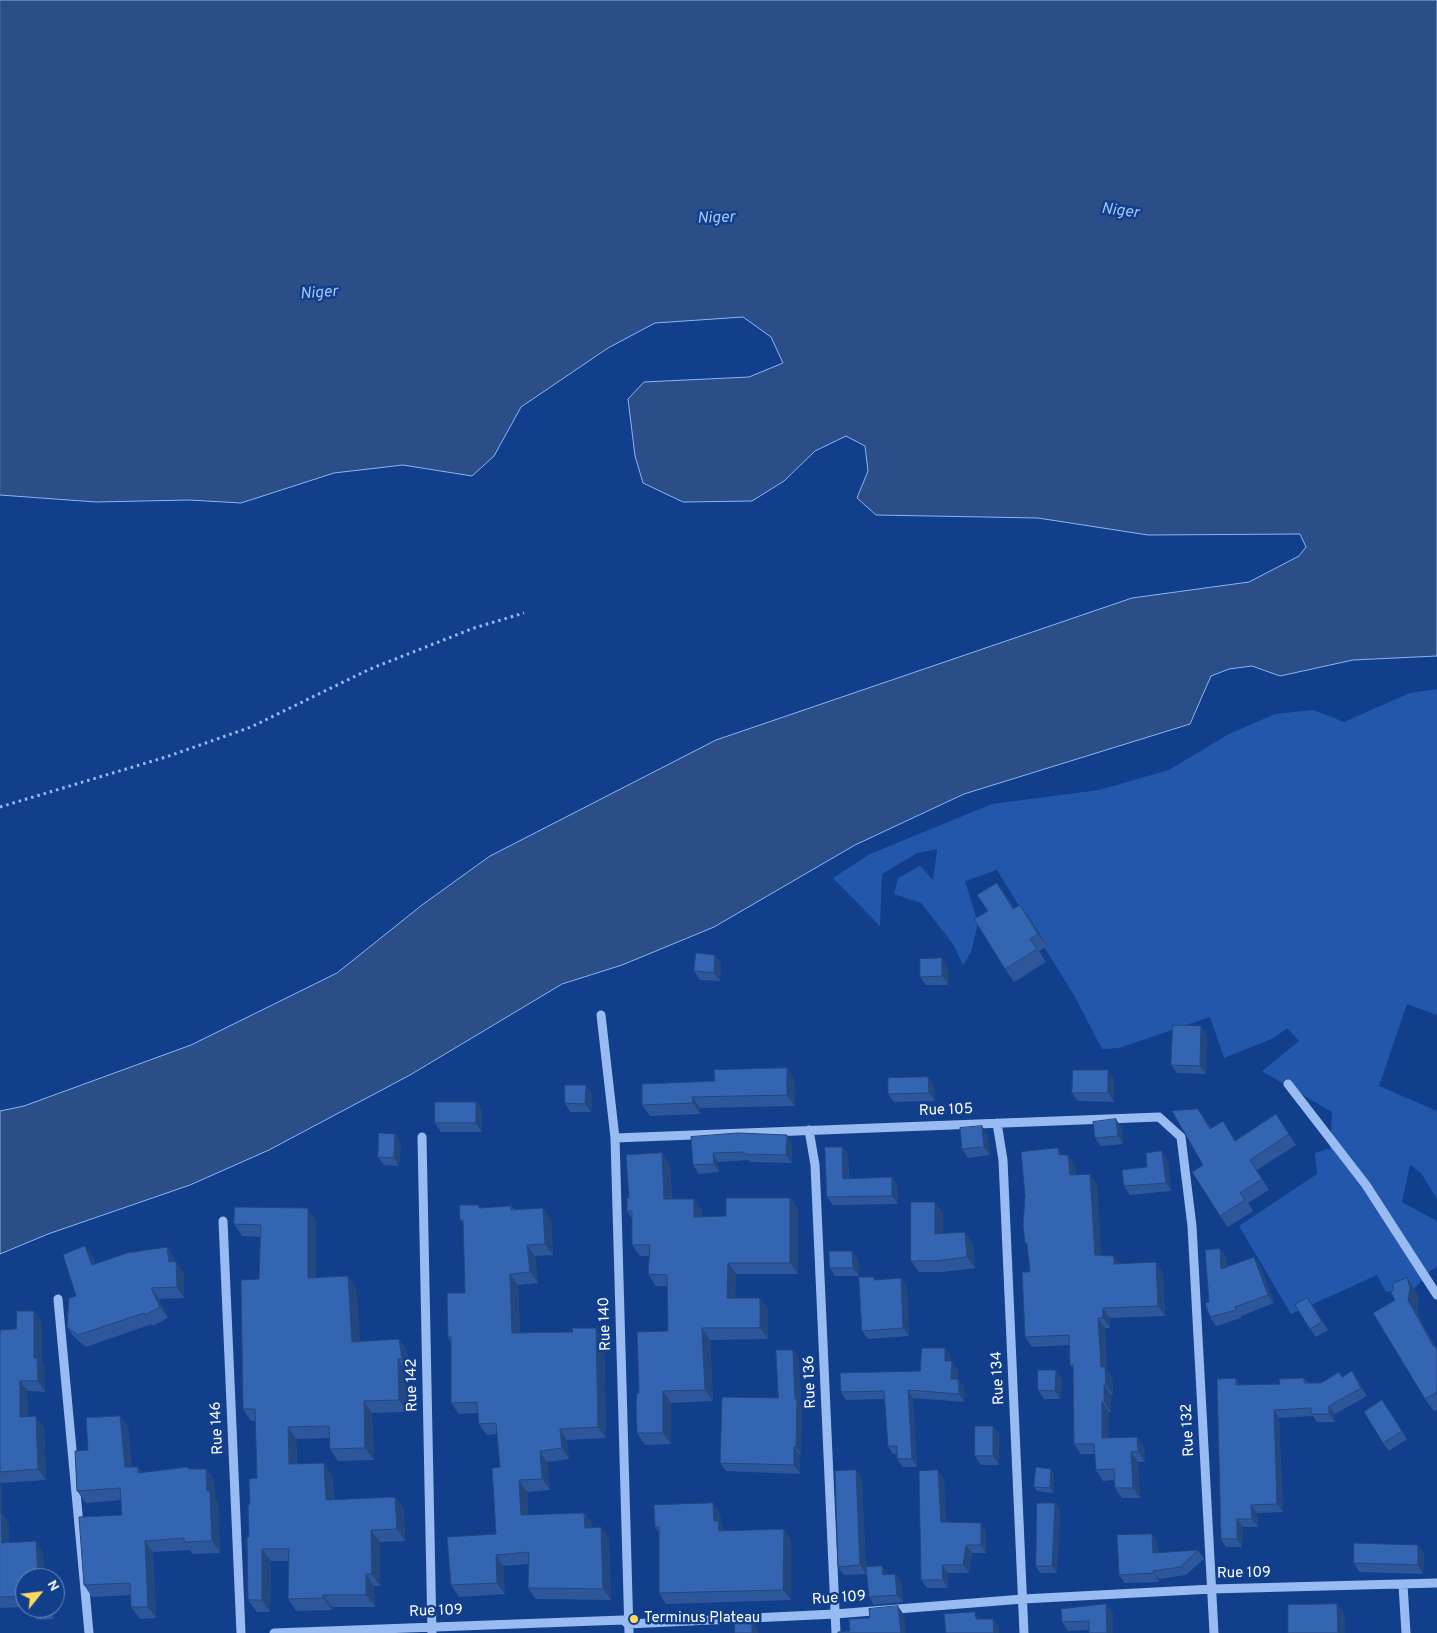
<!DOCTYPE html>
<html>
<head>
<meta charset="utf-8">
<style>
	body { margin:0 }
	#map { position:relative; width:1437px; height:1633px; overflow:hidden; background:#113f8c; font-family:Overpass,sans-serif }
	canvas { display:block }
	.north { position:absolute; left:15px; top:1568px; width:50px; height:50px; box-sizing:border-box; background:#113f8c; border:1px solid #708cba; border-radius:50%; rotate:61deg; font-size:14px; font-weight:700; line-height:20px; text-align:center; color:#fff }
	.north::after { content:''; display:block; margin:auto; width:18px; height:22px; background:#ffda59; clip-path:polygon(50% 0,100% 100%,50% 72%,0 100%) }
</style>
</head>
<body>
<div id="map">
<canvas width="1437" height="1633"></canvas>
<div class="north">N</div>
</div>
<script>
const context = document.querySelector('canvas').getContext('2d');
context.lineJoin = 'round';
function paint(path, color) { context.fillStyle = color; context.fill(path, 'evenodd'); }
function stroke(path, color, width, dash) { context.strokeStyle = color; context.lineWidth = width; context.lineCap = dash ? 'butt' : 'round'; context.setLineDash(dash || []); context.stroke(path); }
function label(font, color, halo, rows, align = 'center') {
  context.font = font + ' Overpass,sans-serif'; context.lineWidth = 5; context.setLineDash([]); context.textBaseline = 'middle'; context.strokeStyle = halo; context.fillStyle = color; for (const [text, x, y, turn = 0] of rows) {
    context.save(); context.translate(x, y); context.rotate((+turn || 0) * Math.PI / 180); context.textAlign = isNaN(turn) ? turn : align; if (halo) context.strokeText(text, 0, 0); context.fillText(text, 0, 0); context.restore();
  }
}
const green = new Path2D(`
	M1437,689V1015L1407,1004L1379,1086L1437,1111V1199L1421,1173L1410,1165L1402,1202L1437,1221V1267L1431,1270L1415,1288L1386,1292L1377,1275L1291,1314L1239,1226L1317,1174L1315,1153L1327,1149L1330,1150L1332,1112L1262,1071L1299,1041L1287,1028L1274,1038L1224,1058L1210,1017L1119,1048L1102,1049L1075,997L997,870L965,881L978,923L971,952L963,965L953,944L921,903L894,894L898,878L920,866L933,880L937,849L917,853L882,874L880,926L833,878L870,854L992,804L1099,790L1169,770L1227,735L1275,714L1313,710L1344,722L1410,693Z`);
const water = new Path2D(`
	M0,0H1437V656L1353,660L1280,676L1252,666L1229,669L1211,676L1190,724L964,794L855,845L714,927L622,965L562,984L410,1075L269,1150L190,1185L48,1234L0,1254V1111L24,1106L191,1045L337,973L422,905L490,856L716,740L1132,598L1249,582L1299,556L1306,547L1300,534L1148,535L1038,518L876,515L857,498L868,471L865,446L846,436L815,451L784,481L752,501L683,502L643,483L635,456L628,399L644,382L749,377L783,363L771,337L743,317L655,323L608,348L521,407L494,456L472,476L403,465L334,473L241,503L189,500L96,502L0,495Z`);
const path = new Path2D(`
	M0,807L166,757L251,727L370,669L474,628L524,613`);
const minor = new Path2D(`
	M601,1015L615,1138L629,1633
	M1288,1084L1366,1185L1437,1295
	M997,1123L1003,1160L1024,1633
	M809,1130L815,1165L836,1633
	M422,1137L432,1633
	M615,1138L1159,1117L1181,1137L1192,1226L1214,1633
	M223,1221L241,1633
	M58,1299L89,1633
	M1403,1585L1406,1633
	M274,1633L623,1620L628,1624L835,1614L1023,1599L1212,1589L1437,1583`);
const wall = new Path2D(`
	M1006,895L1014,908L1029,917L1047,946L1039,951L1046,962L1014,982L1005,969L988,911Z
	M715,955L721,963L720,981L700,980L694,971Z
	M948,967V985H926L920,977Z
	M1207,1034L1206,1074L1177,1073L1171,1065Z
	M787,1068L794,1079L795,1106L700,1108V1114L650,1116L642,1105L715,1081Z
	M928,1077L934,1086L935,1101L894,1102L888,1094Z
	M1114,1079V1102L1078,1101L1072,1093Z
	M586,1085L592,1094L591,1112H570L565,1103Z
	M476,1102L482,1110V1132H441L435,1123Z
	M1198,1109L1211,1128L1223,1121L1236,1141L1276,1114L1296,1145L1257,1170L1269,1190L1248,1203L1253,1211L1228,1227L1220,1216L1203,1165Z
	M1122,1128L1123,1144L1101,1146L1095,1138Z
	M395,1134L401,1143L399,1166L384,1165L378,1157Z
	M987,1134L990,1155L968,1158L962,1149Z
	M787,1135L792,1144V1163L750,1162L749,1160L718,1162L719,1172L699,1174L693,1165L691,1137Z
	M842,1147L848,1155L849,1179L892,1177L898,1186V1204L833,1205L827,1197Z
	M1058,1148L1062,1155L1075,1165L1076,1175L1097,1185L1101,1255L1119,1264L1163,1272L1165,1316L1110,1318V1328H1105L1107,1370L1112,1377L1113,1395H1111V1412H1109V1438L1137,1437L1144,1447L1145,1462H1138L1140,1498H1122L1115,1488L1114,1480L1103,1481L1096,1470L1095,1454H1081L1074,1444L1073,1369L1070,1365L1069,1345L1032,1347L1025,1337L1030,1272L1028,1247L1025,1243Z
	M662,1153L670,1165L672,1199L702,1210V1216H726L790,1198L798,1209V1274H736L735,1298H760L768,1309V1339L710,1340L713,1401L671,1403V1444L645,1445L637,1433L639,1393L668,1331L667,1286H656L648,1274L649,1256H640L632,1245V1219L627,1211L629,1198Z
	M1168,1160L1171,1191L1130,1195L1124,1186L1147,1167Z
	M511,1206L514,1209L551,1219L553,1255L535,1256L538,1283L518,1285L520,1333L604,1339L606,1438L567,1440L569,1459L547,1462L550,1490L527,1492L528,1515L584,1513L592,1524V1527L609,1538L611,1600L536,1599L528,1588L529,1564L503,1566L505,1594L459,1597L451,1585L496,1534L500,1467L497,1434L487,1435L479,1424L478,1413L459,1414L451,1403V1343L448,1337L465,1293L463,1223L460,1220L481,1208Z
	M943,1213V1234L973,1243L975,1268L943,1272H919L911,1261Z
	M316,1220V1277L348,1276L356,1288L360,1342L399,1339L407,1351L410,1371H406L407,1412L372,1413L374,1460L338,1461L330,1449V1438L296,1439L297,1464L332,1475L334,1500L395,1497L404,1509L405,1541L380,1542V1586H374L375,1607H332V1610L296,1611L288,1599V1561H271L270,1612H257L248,1600L250,1504L257,1478L256,1421H251L243,1409L259,1279L260,1237L242,1236L234,1224Z
	M167,1247L174,1258L175,1261L184,1273V1298L159,1299L168,1318L153,1326L152,1324L86,1347L75,1338L67,1327L76,1296L93,1257L95,1264Z
	M852,1251L858,1259L859,1276H835L830,1268Z
	M1226,1257L1227,1267L1260,1265L1274,1303L1241,1316V1318L1216,1326L1210,1317L1209,1302Z
	M901,1278L907,1287L909,1336L868,1339L862,1331L876,1280Z
	M1416,1291L1419,1300L1417,1313L1435,1346L1437,1348V1410L1434,1411L1425,1399L1395,1300Z
	M1313,1306L1328,1330L1316,1337L1310,1329Z
	M34,1311L42,1322V1364L45,1368V1392L27,1391L28,1417L44,1427L46,1480L2,1483V1514L9,1524V1542L43,1552L44,1578H25V1607L0,1608V1330L16,1329Z
	M793,1350L799,1358L801,1404L802,1407L801,1455H799L800,1474L726,1471L720,1463L778,1398Z
	M951,1356L950,1361L958,1369L957,1379L964,1387V1402L913,1398L917,1467H903L897,1459V1454H893L888,1446L885,1399L846,1400L841,1392L920,1371Z
	M1339,1372L1342,1377L1358,1379L1367,1396L1335,1414V1422H1317L1313,1416L1279,1418L1283,1512L1257,1513L1258,1527H1243L1242,1547H1226L1221,1539L1236,1378L1240,1385L1280,1384L1304,1378L1308,1383H1321Z
	M1062,1379L1060,1399H1044L1038,1390Z
	M1388,1408L1407,1439L1389,1451L1383,1443Z
	M120,1416L128,1427L132,1467H138L142,1473L188,1467L190,1469H206L214,1480L215,1498L218,1502L220,1553L192,1554L190,1550L153,1552L156,1618L140,1619L131,1607V1595L92,1597L84,1585L122,1515L121,1500L86,1503L77,1491L88,1450Z
	M993,1426L999,1434V1465H981L975,1456Z
	M856,1470L862,1478L866,1574L844,1575L838,1567Z
	M1054,1473L1053,1493L1037,1491L1034,1487Z
	M944,1479L946,1522L986,1531V1553H972L969,1573H948V1588H927L921,1580Z
	M1055,1503L1060,1510L1057,1573H1040L1036,1566Z
	M720,1514L721,1524L725,1530L791,1539V1600L666,1604L659,1593V1532L655,1527Z
	M1152,1534L1157,1542L1158,1553L1198,1550L1204,1559L1186,1575L1159,1579V1582L1125,1583L1119,1575Z
	M1424,1553L1423,1574L1359,1572L1354,1563Z
	M888,1574L901,1581L903,1602L874,1605L869,1597Z
	M1106,1604L1113,1613L1089,1630L1068,1631L1062,1622Z
	M29,1608H53L54,1619L37,1620Z`);
const shadedWall = new Path2D(`
	M997,883L1006,895L1022,921L1013,909Z
	M1020,905L1029,917L1047,946L1038,934Z
	M715,955L721,963L720,981L714,973Z
	M942,958L948,967V985L942,976Z
	M1201,1026L1207,1034L1206,1074L1200,1066Z
	M787,1068L794,1079L795,1106L787,1095Z
	M1108,1070L1114,1079V1102L1108,1093Z
	M928,1077L934,1086L935,1101L929,1093Z
	M586,1085L592,1094L591,1112L585,1104Z
	M692,1097L700,1108V1114L693,1103Z
	M476,1102L482,1110V1132L476,1123Z
	M1198,1109L1205,1119L1217,1140L1210,1129Z
	M1116,1119L1122,1128L1123,1144L1118,1136Z
	M982,1126L987,1134L990,1155L984,1147Z
	M395,1134L401,1143L399,1166L394,1158Z
	M787,1135L792,1144V1163L786,1155Z
	M842,1147L848,1155L849,1188L843,1179Z
	M1058,1148L1065,1158L1059,1155Z
	M1162,1151L1168,1160L1171,1191L1166,1183Z
	M662,1153L670,1165L672,1210L664,1199Z
	M713,1153L718,1162L719,1172L714,1164Z
	M1068,1155L1075,1165L1077,1185L1070,1175Z
	M1090,1174L1097,1185L1102,1265L1095,1255Z
	M892,1177L898,1186V1204L892,1196Z
	M790,1198L798,1209V1274L790,1263Z
	M694,1199L702,1210L701,1228L694,1217Z
	M935,1202L943,1213V1245L935,1234Z
	M308,1208L316,1220V1290L308,1278Z
	M543,1208L551,1219L553,1255L545,1244Z
	M965,1232L973,1243L975,1268L967,1257Z
	M527,1245L535,1256L538,1283L530,1272Z
	M85,1246L93,1257L100,1276L92,1265Z
	M167,1247L174,1258L176,1266V1261L184,1273V1298L177,1287L169,1262Z
	M1220,1249L1226,1257L1227,1278L1221,1269Z
	M852,1251L858,1259L859,1276L853,1268Z
	M1114,1256L1121,1266L1114,1264Z
	M1254,1257L1260,1265L1274,1303L1268,1295Z
	M1156,1262L1163,1272L1165,1316L1158,1306Z
	M728,1263L736,1274L735,1309L727,1298Z
	M510,1274L518,1285L520,1344L512,1333Z
	M348,1276L356,1288L361,1354L352,1342Z
	M901,1278L907,1287L909,1336L903,1328Z
	M1407,1278L1416,1291L1419,1300L1417,1313L1437,1350L1434,1347L1408,1300Z
	M151,1288L159,1299L168,1318L160,1307Z
	M760,1298L768,1309V1339L760,1328Z
	M1103,1308L1110,1318V1328L1103,1318Z
	M34,1311L42,1322V1364L45,1368V1392L38,1381L34,1358Z
	M1098,1318L1105,1328L1107,1370L1112,1377L1113,1395L1106,1385L1101,1367Z
	M596,1328L604,1339L606,1438L598,1427Z
	M702,1328L710,1340L713,1401L705,1390Z
	M399,1339L407,1351L410,1371L402,1359Z
	M945,1348L951,1356L950,1369L945,1361Z
	M793,1350L799,1358L801,1404L802,1407L801,1455L796,1447Z
	M398,1359L406,1371L407,1412L399,1400Z
	M952,1361L958,1369L956,1387L951,1379Z
	M1056,1370L1062,1379L1060,1399L1055,1391Z
	M1352,1371L1358,1379L1367,1396L1361,1388Z
	M1236,1378L1241,1386L1236,1385Z
	M958,1379L964,1387V1402L959,1394Z
	M20,1381L27,1391L28,1428L20,1417Z
	M1104,1385L1111,1395V1412L1104,1402Z
	M908,1390L913,1398L917,1467L912,1459Z
	M663,1391L671,1403V1444L663,1433Z
	M364,1401L372,1413L374,1460L365,1448Z
	M1102,1402L1109,1412V1448L1102,1438Z
	M1329,1406L1335,1414V1422L1329,1414Z
	M1274,1410L1279,1418L1283,1512L1277,1504Z
	M36,1416L44,1427L46,1480L38,1469Z
	M120,1416L128,1427L133,1479L125,1467Z
	M993,1426L999,1434V1465L993,1456Z
	M288,1427L296,1439L297,1476L289,1464Z
	M560,1429L567,1440L569,1459L562,1448Z
	M1137,1437L1144,1447L1145,1462L1138,1451Z
	M794,1447L799,1455L800,1474L794,1465Z
	M540,1451L547,1462L550,1490L542,1479Z
	M1131,1452L1138,1462L1140,1498L1133,1488Z
	M324,1463L332,1475L334,1512L326,1500Z
	M138,1467L146,1478L138,1473Z
	M206,1469L214,1480L215,1498L218,1502L220,1553L212,1541L207,1491Z
	M1051,1469L1054,1473L1053,1493L1050,1488Z
	M856,1470L862,1478L866,1574L860,1565Z
	M938,1470L944,1479L947,1530L941,1522Z
	M519,1480L527,1492L529,1526L521,1515Z
	M0,1481L2,1483V1514L9,1524V1553L2,1543L0,1521Z
	M395,1497L404,1509L405,1541L397,1529Z
	M713,1503L720,1514L721,1524L726,1531V1541L714,1521Z
	M1055,1503L1060,1510L1057,1573L1052,1566Z
	M1251,1505L1257,1513L1258,1527L1252,1519Z
	M584,1513L592,1524V1539L585,1528Z
	M1237,1519L1243,1527L1242,1547L1237,1539Z
	M981,1523L986,1531V1553L981,1545Z
	M601,1527L609,1538L611,1600L603,1589Z
	M784,1529L791,1539V1600L783,1590Z
	M371,1530L380,1542V1586L372,1574Z
	M1152,1534L1157,1542L1158,1562L1153,1553Z
	M36,1541L43,1552L44,1578H38Z
	M145,1541L153,1552L156,1618L148,1607Z
	M966,1545L972,1553L969,1573L963,1565Z
	M1418,1545L1424,1553L1423,1574L1418,1565Z
	M262,1549L271,1561L270,1612L262,1600Z
	M496,1555L503,1566L505,1594L497,1583Z
	M942,1565L948,1573V1588L943,1580Z
	M882,1566L888,1574L883,1575Z
	M1153,1571L1159,1579V1582L1154,1573Z
	M366,1574L374,1586L375,1607L366,1595Z
	M895,1574L901,1581L903,1602L897,1595Z
	M323,1595L332,1607V1610L323,1598Z
	M1106,1604L1113,1613V1633H1107Z
	M1337,1604L1345,1615V1633H1338Z
	M898,1606L904,1615L906,1633H901Z
	M47,1608H53L54,1619Z
	M975,1612L981,1620L976,1619Z
	M993,1619L999,1627V1633H994Z
	M752,1620L758,1629V1633H752Z`);
const building = new Path2D(`
	M997,883L1013,909L1020,905L1038,934L1030,939L1037,949L1005,969L974,919L988,911L977,895Z
	M696,953L715,955L714,973L694,971Z
	M942,958V976L920,977V959Z
	M1173,1025L1201,1026L1200,1066L1171,1065Z
	M787,1068V1095L692,1097L693,1103L642,1105V1084L715,1081L714,1070Z
	M1073,1070H1108V1093H1072Z
	M928,1077L929,1093L888,1094V1078Z
	M565,1085H586L585,1104L565,1103Z
	M435,1102H476V1123H435Z
	M1198,1109L1210,1129L1223,1121L1235,1141L1276,1114L1289,1134L1250,1160L1262,1179L1240,1193L1245,1200L1220,1216L1192,1172L1203,1165L1172,1111Z
	M1116,1119L1118,1136L1095,1138L1093,1122Z
	M982,1126L984,1147L962,1149L960,1128Z
	M379,1133L395,1134L394,1158L378,1157Z
	M738,1133L787,1135L786,1155L744,1154V1152L713,1153L714,1164L693,1165L691,1137Z
	M825,1147H842L843,1179L892,1177V1196L827,1197Z
	M1058,1148L1059,1155H1068L1070,1175L1090,1174L1095,1255L1114,1256V1264L1156,1262L1158,1306L1103,1308V1318H1098L1101,1367H1105L1106,1385H1104V1402H1102V1438L1137,1437L1138,1451L1131,1452L1133,1488H1115L1114,1469L1096,1470L1094,1444H1074L1073,1365H1070L1069,1335L1025,1337L1022,1272H1030L1027,1243H1025L1023,1226L1025,1196L1021,1152Z
	M1162,1151L1166,1183L1124,1186L1122,1170L1147,1167L1146,1153Z
	M662,1153L664,1199H694V1217L726,1216V1198H790V1263H728L727,1298H760V1328H702L705,1390L663,1391V1433H637L636,1404L637,1393H639L637,1332L668,1331L667,1275L648,1274L650,1245H632V1211H627V1198H629L626,1155Z
	M911,1202H935V1234L965,1232L967,1257L935,1261H911Z
	M460,1205H479V1208L511,1206V1210L543,1208L545,1244L527,1245L530,1272L510,1274L512,1333L573,1332L572,1328H596L598,1427L560,1429L562,1448L540,1451L542,1479L519,1480L521,1515L584,1513L585,1528L601,1527L603,1589L528,1588L529,1552L496,1555L497,1583L451,1585L447,1537L496,1534L492,1468L500,1467L496,1423L479,1424L477,1402L451,1403V1337H448L447,1293H465L463,1220H460Z
	M235,1207L308,1208V1278L348,1276L352,1342L399,1339L402,1359H398L399,1400L364,1401L365,1448L330,1449L329,1426L288,1427L289,1464L324,1463L326,1500L395,1497L397,1529L371,1530L372,1574H366V1595H323V1598L288,1599L289,1549H262V1600H248L247,1537H249L248,1505L250,1504L249,1479L257,1478L255,1409H243L241,1280L259,1279L261,1225L234,1224Z
	M85,1246L92,1265L127,1253L167,1247L169,1262L176,1261L177,1287L151,1288L160,1307L145,1315L144,1313L78,1335L67,1327L69,1298L76,1296L63,1255Z
	M1220,1249L1221,1269L1254,1257L1268,1295L1235,1307L1236,1310L1210,1317L1205,1303L1209,1302L1205,1250Z
	M829,1251H852L853,1268H830Z
	M859,1277H874V1280L901,1278L903,1328L862,1331Z
	M1407,1278L1410,1287L1408,1300L1434,1347L1435,1346L1437,1349V1392L1425,1399L1373,1313L1395,1300L1391,1293L1394,1289L1392,1284Z
	M1307,1298L1322,1322L1310,1329L1295,1305Z
	M17,1311H34V1358H37L38,1381H20V1417L36,1416L38,1469L0,1472V1330L16,1329Z
	M922,1348H945V1361H952L951,1379H958L959,1394L908,1390L912,1459H897V1446H888L884,1391L841,1392L840,1373L920,1371Z
	M776,1350H793L795,1399H797L796,1447H794V1465L720,1463L722,1397L778,1398Z
	M1038,1370H1056L1055,1391L1038,1390Z
	M1352,1371L1361,1388L1329,1406V1414H1311V1408L1274,1410L1277,1504L1251,1505L1252,1519H1237V1539H1221L1217,1379L1236,1378V1385L1280,1384L1279,1379L1304,1378V1383H1321L1339,1372L1342,1377Z
	M1382,1400L1402,1431L1383,1443L1364,1412Z
	M120,1416L125,1467H138V1473L188,1467V1469H206L207,1491H210L212,1541L184,1542V1538L145,1541L148,1607H131L130,1583L84,1585L79,1517L122,1515L120,1488L77,1491L75,1451L88,1450L86,1418Z
	M975,1426H993V1456H975Z
	M1036,1467L1051,1469L1050,1488L1034,1487Z
	M856,1470L860,1565L838,1567L835,1471Z
	M938,1470L941,1522L981,1523V1545H966L963,1565H942L943,1580H921L919,1471Z
	M713,1503L714,1521H718L719,1531L784,1529L783,1590L659,1593V1527H655L654,1505Z
	M1037,1503H1055L1052,1566H1036Z
	M0,1513H1L2,1543L36,1541L38,1578H25V1596L0,1597Z
	M1152,1534L1153,1553L1198,1550L1180,1567L1153,1571L1154,1573L1119,1575L1117,1535Z
	M1354,1543L1418,1545V1565L1354,1563Z
	M882,1566L883,1575L895,1574L897,1595L869,1597L866,1567Z
	M1106,1604L1107,1633H1089V1621L1062,1622L1061,1609Z
	M1337,1604L1338,1633H1288V1605Z
	M898,1606L901,1633H838V1632L850,1631L849,1619L870,1618L869,1609Z
	M29,1608H47L29,1609Z
	M975,1612L976,1619H993L994,1633H946L944,1614Z
	M735,1620H752V1633H735Z`);
const markers = [
	[634,1619,5,"#ffda59"]
];
const streetNames = [
	["Rue 105",946,1111,-2],
	["Rue 140",606,1324,-92],
	["Rue 134",999,1378,-93],
	["Rue 136",811,1382,-92],
	["Rue 142",413,1385,-91],
	["Rue 146",218,1428,-93],
	["Rue 132",1189,1430,-93],
	["Rue 109",1244,1574,-1],
	["Rue 109",839,1599,-4],
	["Rue 109",436,1612,-2]
];
const poiNames = [
	["Terminus Plateau",644,1619]
];
const waterNames = [
	["Niger",1120,212,7],
	["Niger",716,219,-2],
	["Niger",319,294,-4]
];
paint(green, '#2357ab');
paint(water, '#2c4e88');
stroke(water, '#8ab5f5', 1);
stroke(path, '#98bbf2', 3, [2.5, 4]);
stroke(minor, '#98bbf2', 9);
paint(wall, '#2d579a');
paint(shadedWall, '#24477d');
paint(building, '#3465b3');
stroke(building, '#24477d', 1);
for (const [x, y, r, color] of markers) { const dot = new Path2D(); dot.arc(x, y, r, 0, 2 * Math.PI); context.fillStyle = color; context.fill(dot); stroke(dot, '#113f8c', 2); }
label('15px', '#fff', '#113f8c', streetNames);
label('15px', '#fff', '#113f8c', poiNames, 'left');
label('italic 16px', '#a4c5f9', '#113f8c', waterNames);
</script>
</body>
</html>
